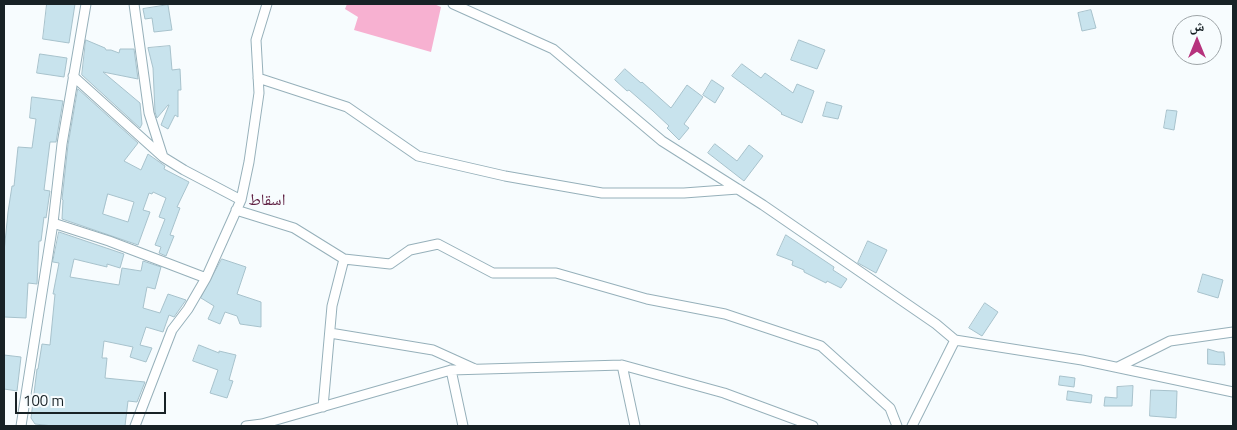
<!DOCTYPE html>
<html>
<head>
<meta charset="utf-8">
<style>
	body { margin:0 }
	#map { position:relative; width:1237px; height:430px; overflow:hidden; background:#f7fcfe; font-family:"Titillium Web","Noto Naskh Arabic",sans-serif }
	canvas { display:block }
	.frame { position:absolute; inset:0; border:5px solid #182226; pointer-events:none }
	.north { position:absolute; left:1172px; top:15px; width:50px; height:50px; box-sizing:border-box; background:#f7fcfe; border:1px solid #9ea5a8; border-radius:50%; rotate:0deg; font-size:14px; font-weight:700; line-height:20px; text-align:center; color:#182226 }
	.north::after { content:''; display:block; margin:auto; width:18px; height:22px; background:#b6337d; clip-path:polygon(50% 0,100% 100%,50% 72%,0 100%) }
	.scale { position:absolute; left:15px; top:392px; width:151px; height:22px; box-sizing:border-box; border:2px solid #182226; border-top:0; padding-left:6px; font-size:15px; line-height:18px; white-space:nowrap; color:#182226; -webkit-text-stroke:4px #f7fcfe; paint-order:stroke }
</style>
</head>
<body>
<div id="map">
<canvas width="1237" height="430"></canvas>
<div class="frame"></div>
<div class="north">ش</div>
<div class="scale">100 m</div>
</div>
<script>
const context = document.querySelector('canvas').getContext('2d');
context.lineJoin = 'round';
function paint(path, color) { context.fillStyle = color; context.fill(path, 'evenodd'); }
function stroke(path, color, width, dash) { context.strokeStyle = color; context.lineWidth = width; context.lineCap = dash ? 'butt' : 'round'; context.setLineDash(dash || []); context.stroke(path); }
function label(font, color, halo, rows, align = 'center') {
  context.font = font + ' "Titillium Web","Noto Naskh Arabic",sans-serif'; context.lineWidth = 4; context.setLineDash([]); context.textBaseline = 'middle'; context.strokeStyle = halo; context.fillStyle = color; for (const [text, x, y, turn = 0] of rows) {
    context.save(); context.translate(x, y); context.rotate((+turn || 0) * Math.PI / 180); context.textAlign = isNaN(turn) ? turn : align; if (halo) context.strokeText(text, 0, 0); context.fillText(text, 0, 0); context.restore();
  }
}
const green = new Path2D(`
	M347,4H434L441,7L431,52L354,30L358,17L345,9Z`);
const building = new Path2D(`
	M47,4H75L69,43L43,39Z
	M168,5L172,30L154,32L152,18L145,19L143,9Z
	M1091,10L1096,28L1082,31L1078,13Z
	M86,40L105,48L106,50H111L119,53L120,49H134L138,79L103,72L140,103L142,124L140,128L82,75Z
	M799,40L825,50L817,69L791,60Z
	M170,46L172,70L180,69L181,90H178V117L175,115L168,129L161,125L169,105H168L157,118L155,112L153,68L148,48Z
	M40,54L67,58L64,77L37,73Z
	M742,64L761,78L765,73L793,93L797,84L814,91L802,123L781,114L782,113L732,76Z
	M625,69L641,83L642,82L671,108L687,85L703,97L684,124L689,128L679,140L667,128L669,126L653,111L629,90L627,91L615,80Z
	M712,80L724,88L715,103L703,95Z
	M78,89L138,143L124,161L141,170L148,154L165,166L164,169L189,182L177,207L180,208L170,235L174,236L166,256L159,253L161,247L155,245L165,219L159,217L166,198L153,192L152,194L149,193L143,210L150,212L138,245L62,219L63,200L62,199L68,145ZM108,194L134,202L128,222L103,214Z
	M32,97L63,101L56,142H50L44,190L50,191L46,218L44,217L41,241H39L37,284L28,283L26,318L4,317V252L8,212L12,186H14L18,147L32,148L36,119L30,118Z
	M827,102L842,106L838,119L823,116Z
	M1167,110L1177,111L1174,130L1164,128Z
	M715,144L737,161L749,145L763,156L744,181L708,153Z
	M59,232L124,254L120,268L107,264V267L74,259L70,277L119,285L122,268L141,271L143,261L161,267L155,289L147,287L143,308L160,313L168,294L186,300L174,317L169,315L163,332L146,327L140,345L152,348L146,362L130,357L133,347L104,341L102,358H107L105,378L145,382L137,402L128,401L125,426H53L35,424L31,418L37,369H38L42,344L50,345L55,294H53L59,263L53,262Z
	M786,235L834,267L833,270L847,279L841,288L827,281L826,283L804,272V270L792,265L793,261L777,255Z
	M868,241L887,250L876,273L858,263Z
	M222,259L246,267L237,294L261,302V327L240,324L237,316L225,312L220,324L208,319L214,306L201,298Z
	M1203,274L1223,280L1218,298L1198,292Z
	M985,303L998,312L982,336L969,328Z
	M199,345L219,353V351L236,355L229,380L233,381L227,398L210,393L218,370L193,361Z
	M1208,349L1218,352H1224L1225,365L1208,364Z
	M4,355L21,357L17,391L4,389Z
	M1060,376L1075,378L1074,387L1059,385Z
	M1133,386L1132,406H1104L1105,397L1117,398V387Z
	M1151,390L1177,391L1176,418L1150,416Z
	M1068,391L1092,395L1091,403L1067,400Z`);
const street = new Path2D(`
	M134,4L149,113L163,157L184,170L241,200
	M453,4L553,49L662,141L763,205L936,324L955,340L912,426
	M73,76L163,157
	M258,78L347,107L418,156L505,176L602,193H684L738,189
	M236,210L294,228L344,259L390,264L410,250L438,244L493,273H556L647,299L725,314L821,346L890,408L897,426
	M53,223L109,241L206,278
	M330,333L433,350L475,369
	M955,340L1082,360L1233,392
	M622,365L635,426
	M1118,367L1170,341L1233,332
	M451,370L463,426
	M323,407L332,306L344,259
	M21,426L53,223L62,144L86,4
	M135,426L172,330L188,309L206,278L241,200L249,162L259,93L256,40L267,4
	M246,426L262,424L451,370L622,365L724,393L813,426`);
const quarterNames = [
	["اسقاط",267,201]
];
paint(green, '#f7b1d1');
paint(building, '#c8e3ed');
stroke(building, '#a7c2cc', 1);
stroke(street, '#96b0ba', 11);
stroke(street, '#fff', 9);
label('16px', '#602143', '#f7fcfe', quarterNames);
</script>
</body>
</html>
